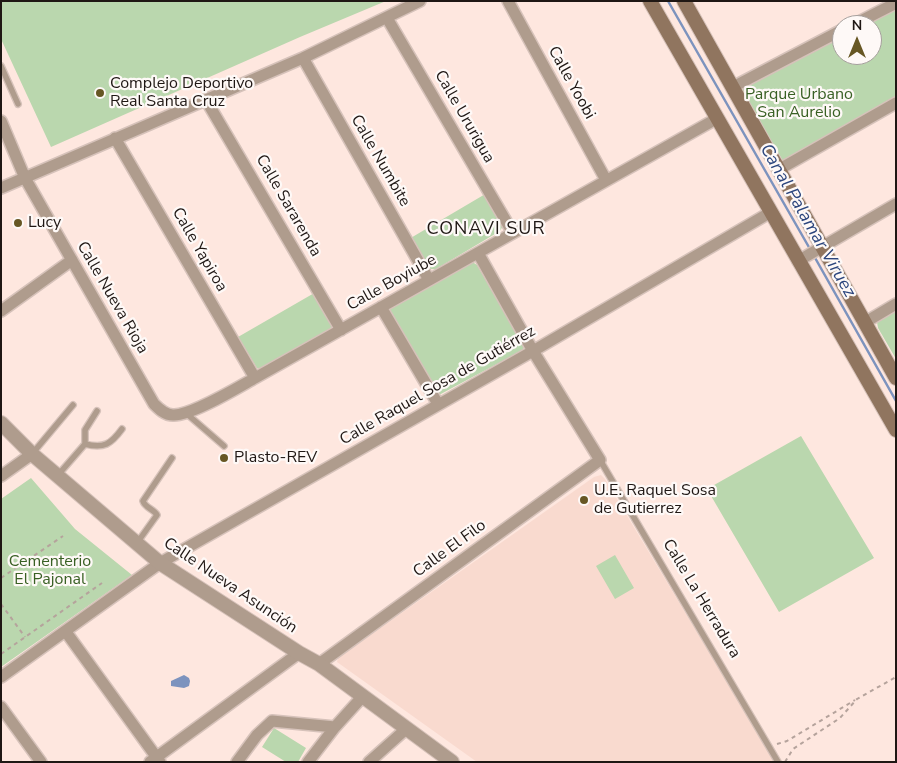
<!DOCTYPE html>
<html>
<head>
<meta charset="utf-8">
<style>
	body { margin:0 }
	#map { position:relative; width:897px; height:763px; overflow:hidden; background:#fee7df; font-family:"Nunito Sans",sans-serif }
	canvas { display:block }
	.frame { position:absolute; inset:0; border:2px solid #1f1714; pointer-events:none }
	.north { position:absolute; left:832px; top:15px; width:50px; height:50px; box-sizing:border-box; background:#fef9f7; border:1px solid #a59f9c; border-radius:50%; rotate:0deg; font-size:14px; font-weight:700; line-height:20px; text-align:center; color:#1f1714 }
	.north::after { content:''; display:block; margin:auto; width:18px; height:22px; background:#675724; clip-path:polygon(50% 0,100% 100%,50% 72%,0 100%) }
</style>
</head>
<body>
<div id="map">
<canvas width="897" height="763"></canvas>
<div class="frame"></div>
<div class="north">N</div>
</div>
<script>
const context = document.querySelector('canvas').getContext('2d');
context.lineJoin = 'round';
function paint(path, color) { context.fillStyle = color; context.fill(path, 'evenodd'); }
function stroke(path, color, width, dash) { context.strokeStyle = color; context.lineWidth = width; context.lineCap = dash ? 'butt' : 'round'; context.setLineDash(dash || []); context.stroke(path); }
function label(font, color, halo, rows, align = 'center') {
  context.font = font + ' "Nunito Sans",sans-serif'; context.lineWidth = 4.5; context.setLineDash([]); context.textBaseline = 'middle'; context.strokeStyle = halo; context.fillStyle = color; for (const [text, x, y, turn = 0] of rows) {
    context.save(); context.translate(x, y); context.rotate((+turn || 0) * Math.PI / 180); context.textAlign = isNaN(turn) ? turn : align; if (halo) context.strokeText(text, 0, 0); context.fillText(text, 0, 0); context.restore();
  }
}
const built = new Path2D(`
	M601,475L605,479L775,762H477L337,662L338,658L594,477Z`);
const green = new Path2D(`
	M1,1H386L300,37L51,147L1,39Z
	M896,9V97L783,161L741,88L842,36V55H872V25H865Z
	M487,193L504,224L500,231L436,269C423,272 415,249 409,239Z
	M471,261L477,265L524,346L523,350L439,395L388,309Z
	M316,292L332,326L330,329L265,368H257L238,337Z
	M896,309V359L878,328L877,322L880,318Z
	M801,436L874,558L779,612L707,489Z
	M31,478L75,529L132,575L1,667V499Z
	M615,555L634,588L615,599L596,566Z
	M274,728L306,748L298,762H286L262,747Z`);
const water = new Path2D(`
	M184,675L189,678L190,681L189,686L184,688L171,686V681Z`);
const stream = new Path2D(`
	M668,1L810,249
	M814,256L896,401`);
const path = new Path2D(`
	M1,578L63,536
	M1,604L25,637
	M1,654L102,583
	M777,744L787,741L855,700
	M785,762L793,749L840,718L857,699L896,677`);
const service = new Path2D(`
	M1,66L18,104
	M187,414L224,446
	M85,444V430L97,411
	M32,454L73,405
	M600,460L778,762
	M58,475L85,444C104,449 111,444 122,429
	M137,543L157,515C154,509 145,508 143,501L172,458`);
const minor = new Path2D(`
	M508,1L606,180
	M387,18L513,233
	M853,25L896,3
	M303,58L429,280
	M733,87L842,30
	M206,100L341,330
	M1,121L25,178L154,404C159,409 165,415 173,415C191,416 237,388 255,378L716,119
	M115,138L255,378
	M778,170L896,103
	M1,188L303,58L420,1
	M798,261L896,204
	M381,307L438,404
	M1,311L72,260
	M864,323L896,304
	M1,476L32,454
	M66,632L160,762
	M319,664L600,460L533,351L478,253
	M1,677L160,563L533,351L771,212
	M1,707L41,762
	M150,762L299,653
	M237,762L257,735L272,721L335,727
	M308,762L335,727L363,696
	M369,762L406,729`);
const tertiary = new Path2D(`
	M1,423L32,454L160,563L299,653L319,664L452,762`);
const secondary = new Path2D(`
	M650,1L896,430
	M684,1L896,378`);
const markers = [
	[100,93,5,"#675724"],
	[18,223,5,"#675724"],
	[224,458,5,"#675724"],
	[584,500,5,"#675724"]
];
const streetNames = [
	["Calle Yoobi",571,83,61],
	["Calle Ururigua",464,117,60],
	["Calle Numbite",380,161,60],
	["Calle Sararenda",288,206,60],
	["Calle Yapiroa",199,250,60],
	["Calle Boyiube",392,283,-29],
	["Calle Nueva Rioja",112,298,60],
	["Calle Raquel Sosa de Gutiérrez",438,386,-30],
	["Calle El Filo",450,549,-36],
	["Calle Nueva Asunción",230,586,34],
	["Calle La Herradura",701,599,59]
];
const poiNames = [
	["Complejo Deportivo",110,84],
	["Real Santa Cruz",110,102],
	["Lucy",28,223],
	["Plasto-REV",234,458],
	["U.E. Raquel Sosa",594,491],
	["de Gutierrez",594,509]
];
const parkNames = [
	["Parque Urbano",799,95],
	["San Aurelio",799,113],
	["Cementerio",50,562],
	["El Pajonal",50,580]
];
const waterNames = [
	["Canal Palamar Viruez",807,221,60]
];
const neighbourhoodNames = [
	["CONAVI SUR",486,230]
];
paint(built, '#f9dacf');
paint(green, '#bad7ae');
paint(water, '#7d93be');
stroke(stream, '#7d93be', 2.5);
stroke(service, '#d6c2ba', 8);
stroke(minor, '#d6c2ba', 14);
stroke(tertiary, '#d6c2ba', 16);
stroke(secondary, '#d6c2ba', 16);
stroke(path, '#b5a39c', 2, [4, 4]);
stroke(service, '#af9c8d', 5.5);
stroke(minor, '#af9c8d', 11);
stroke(tertiary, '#af9c8d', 14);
stroke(secondary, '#90755f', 14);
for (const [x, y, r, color] of markers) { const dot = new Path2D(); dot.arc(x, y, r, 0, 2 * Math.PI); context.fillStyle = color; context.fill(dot); stroke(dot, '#fef9f7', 2); }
label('16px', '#1f1714', '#fef9f7', streetNames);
label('16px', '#1f1714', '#fef9f7', poiNames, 'left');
label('16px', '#396024', '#fef9f7', parkNames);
label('italic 18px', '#2b457d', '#fef9f7', waterNames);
context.letterSpacing = '1px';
label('18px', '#1f1714', '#fef9f7', neighbourhoodNames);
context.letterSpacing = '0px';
</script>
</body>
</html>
